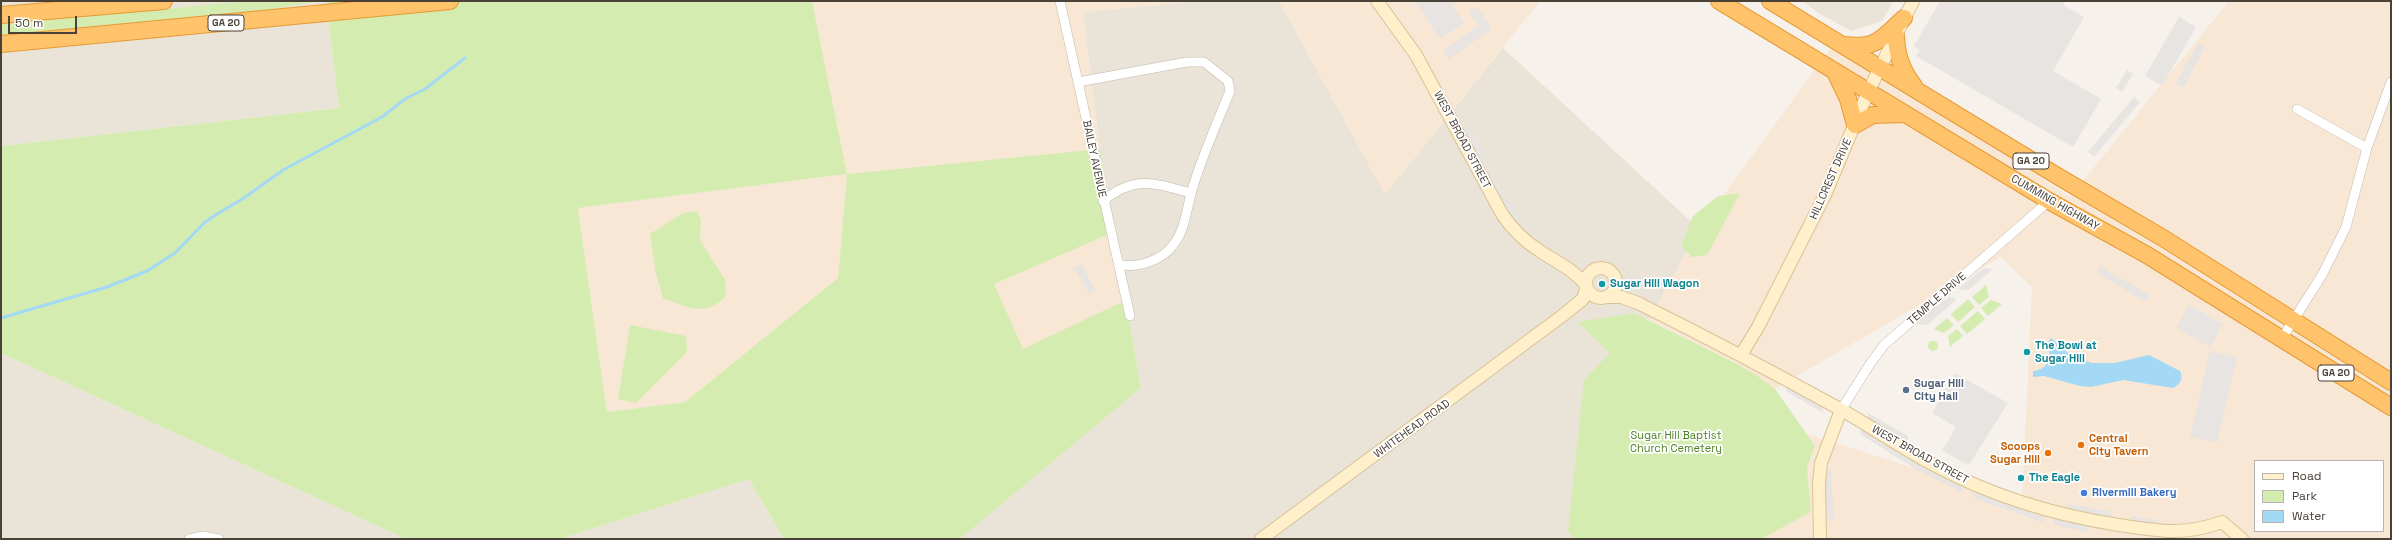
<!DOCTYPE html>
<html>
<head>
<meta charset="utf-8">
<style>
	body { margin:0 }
	#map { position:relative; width:2392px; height:540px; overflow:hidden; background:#f6f1ea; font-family:"Space Grotesk",sans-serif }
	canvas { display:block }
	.frame { position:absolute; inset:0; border:2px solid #4a4137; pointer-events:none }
	.legend { position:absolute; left:2254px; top:460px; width:130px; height:72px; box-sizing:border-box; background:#fff; border:1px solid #b7b3af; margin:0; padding:5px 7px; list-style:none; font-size:12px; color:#4a4137 }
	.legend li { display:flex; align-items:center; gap:8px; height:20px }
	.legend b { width:20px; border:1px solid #b7b3af }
	.scale { position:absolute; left:8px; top:16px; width:69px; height:18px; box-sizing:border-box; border:2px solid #4a4137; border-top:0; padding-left:5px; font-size:12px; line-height:14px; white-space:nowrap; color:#4a4137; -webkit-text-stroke:3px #fff; paint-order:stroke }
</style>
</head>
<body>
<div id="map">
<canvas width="2392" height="540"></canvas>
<div class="frame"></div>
<ul class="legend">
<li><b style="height:5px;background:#ffefca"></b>Road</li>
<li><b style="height:11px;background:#d5ecb0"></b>Park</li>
<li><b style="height:11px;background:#a3d9f5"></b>Water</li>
</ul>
<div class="scale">50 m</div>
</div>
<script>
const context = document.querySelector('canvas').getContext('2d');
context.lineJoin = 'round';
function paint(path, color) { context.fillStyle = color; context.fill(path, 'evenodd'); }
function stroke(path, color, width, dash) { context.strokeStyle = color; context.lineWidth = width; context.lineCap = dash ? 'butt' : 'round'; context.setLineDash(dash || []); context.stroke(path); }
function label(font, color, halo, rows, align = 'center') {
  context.font = font + ' "Space Grotesk",sans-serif'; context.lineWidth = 3.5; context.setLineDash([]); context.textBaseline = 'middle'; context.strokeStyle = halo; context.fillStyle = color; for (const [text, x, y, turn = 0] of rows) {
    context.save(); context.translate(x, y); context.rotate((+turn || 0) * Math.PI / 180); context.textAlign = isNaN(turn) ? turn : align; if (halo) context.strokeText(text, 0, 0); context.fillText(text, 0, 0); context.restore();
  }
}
const residential = new Path2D(`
	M1,1H326L339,108L1,146Z
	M1201,1H1279L1385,194L1503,48L1699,229L1649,320L1634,313L1610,353L1568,531L1574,539H960L1141,388L1100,150L1083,12Z
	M1802,1H1893L1882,21L1852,31L1820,14Z
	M1,353L406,539H1Z
	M749,479L784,539H559Z`);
const commercial = new Path2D(`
	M812,1H1201L1083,12L1100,149L847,174L838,278L685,402L607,412L578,208L847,174Z
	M1279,1H1540L1385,194Z
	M2229,1L2391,2V539H1761L1811,512L1807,467L1815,446L1807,434L2022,502L2032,287L2001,257L1775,389L1735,363L1649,320L1699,229L1835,42L2070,197ZM2255,461H2383V531H2255Z
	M1114,232L1126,300L1023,350L994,284Z`);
const green = new Path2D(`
	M250,1H321L174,25L1,40V24Z
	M326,1H812L847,174L1100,149L1114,232L994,284L1023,349L1126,300L1141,388L960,539H784L749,479L559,539H406L1,353V146L339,108ZM847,174L838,278L685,402L607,412L578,208Z
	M1740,193L1707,255L1692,257L1681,246L1693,216L1718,196Z
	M697,211L701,220L700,240L725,280L726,296C706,318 686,307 663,298L655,270L650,234L683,213Z
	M1986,285L1989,297L1979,305L1972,297Z
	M1968,299L1975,307L1958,322L1951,314Z
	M1991,300L2002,304L1988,316L1981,308Z
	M1978,311L1985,319L1967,334L1960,326Z
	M1634,313L1735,363L1759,377L1775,389L1815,446L1807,467L1811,512L1761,539H1574L1568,531L1584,380L1610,353L1578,322Z
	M1947,318L1954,325L1944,333L1934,329Z
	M630,325L686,336L687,352L636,403L618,399Z
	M1957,329L1963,336L1950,347L1948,336Z
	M1928 346a5 5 0 1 1 10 0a5 5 0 1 1-10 0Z`);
const parking = new Path2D(`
	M1415,1H1458L1452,5L1464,23L1440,39Z
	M1940,1H2065L2063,5L2084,17L2053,71L2101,99L2073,147L1916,56L1920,50L1914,46Z
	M1477,7L1492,29L1449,59L1443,51L1479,26L1469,12Z
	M2179,17L2196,27L2162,86L2145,76Z
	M2198,43L2205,47L2183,88L2176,84Z
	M2127,70L2133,74L2122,92L2116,88Z
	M2134,97L2140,102L2094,157L2088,152Z
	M1468,124L1484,154L1479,162L1463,130Z
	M1493,174L1507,200L1519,216L1516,225L1502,206L1489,181Z
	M1081,264L1095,290L1089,294L1074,268Z
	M2100,266L2150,295L2146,302L2096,272Z
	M1984,268L1993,269L1968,290L1958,289Z
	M1949,297L1955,298V301L1927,325L1914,324Z
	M2189,305L2223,324L2210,347L2176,328Z
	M2210,351L2237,357L2217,443L2190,437Z
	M1955,373L2008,403L1969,465L1942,451L1956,427L1932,413Z
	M1786,383L1824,405L1823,413L1786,391Z
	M1868,413L1908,436V445L1868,421Z
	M1860,426L1962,484L1963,493L1919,471L1860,434Z
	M1832,470L1831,481L1835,518L1827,522L1824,471Z
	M1973,490L2043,516L2044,523L1974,498Z
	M2067,504L2109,511L2114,520L2069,511Z
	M2131,516L2157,520L2160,527L2133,523Z
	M2053,518L2087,525L2089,532L2055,525Z`);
const water = new Path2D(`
	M2051,338L2067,352L2091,363H2115L2149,355L2180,371C2184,379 2180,384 2173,388L2123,380L2091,387L2080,386L2044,376L2033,377V371C2048,370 2053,356 2047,343Z`);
const stream = new Path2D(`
	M1,318L107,287L147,271L175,253L205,222L217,214L244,198L283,170L382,117L405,99L425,89L465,58`);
const street = new Path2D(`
	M1060,1L1130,316
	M1078,82L1187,62H1204L1228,81L1230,91C1217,124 1200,160 1191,194C1186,212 1185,230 1173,245C1163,260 1136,269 1119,264
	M2297,109L2367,148
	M1103,201C1135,175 1154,183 1191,193
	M2281,340L2322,275L2346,227L2367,148L2391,82
	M1841,410L1870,364L1884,345L2049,201
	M189,539L203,536L219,539`);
const secondary = new Path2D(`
	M1377,1L1416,55L1502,214C1512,229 1524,241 1540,251C1556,262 1573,269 1585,284
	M1586 283a15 15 0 1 1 30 0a15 15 0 1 1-30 0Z
	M1608,297H1621L1638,303C1706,337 1773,372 1840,409C1872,427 1903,449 1936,466C1994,497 2054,515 2119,525C2159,531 2183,536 2222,522L2242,539
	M1741,355L1758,327L1825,195L1868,92L1913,1
	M1261,539L1562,316L1583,299L1586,289
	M1820,539L1819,483L1821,463L1841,410`);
const highway = new Path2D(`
	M1719,1L2049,201L2147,255L2391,407
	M1770,1L2059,177L2163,238L2391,382
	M1,15L164,1
	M1896,36C1897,57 1902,70 1914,86
	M1,44L450,1
	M1844,45C1877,49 1881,39 1904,18
	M1835,72L1848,99L1855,125L1873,115L1904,114`);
const markers = [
	[1602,284,4,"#0f9aa8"],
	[2027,352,4,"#0f9aa8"],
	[1906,390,4,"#5c6f8a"],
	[2081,445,4,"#e8710a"],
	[2048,453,4,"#e8710a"],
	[2021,478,4,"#0f9aa8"],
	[2084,493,4,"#3f7fe0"]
];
const shields = [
	[226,23,36],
	[2031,161,36],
	[2336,373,36]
];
const shieldNames = [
	["GA 20",226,23],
	["GA 20",2031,161],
	["GA 20",2336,373]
];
const streetNames = [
	["WEST BROAD STREET",1462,140,62],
	["BAILEY AVENUE",1094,159,78],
	["HILLCREST DRIVE",1831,179,-66],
	["CUMMING HIGHWAY",2055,203,30],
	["TEMPLE DRIVE",1937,299,-41],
	["WHITEHEAD ROAD",1412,429,-36],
	["WEST BROAD STREET",1920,455,29]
];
const cultureNames = [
	["Sugar Hill Wagon",1610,284],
	["The Bowl at",2035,346],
	["Sugar Hill",2035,359],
	["The Eagle",2029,478]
];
const serviceNames = [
	["Sugar Hill",1914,384],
	["City Hall",1914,397]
];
const parkNames = [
	["Sugar Hill Baptist",1676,436],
	["Church Cemetery",1676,449]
];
const foodNames = [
	["Central",2089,439],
	["City Tavern",2089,452],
	["Scoops",2040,447,"right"],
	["Sugar Hill",2040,460,"right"]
];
const shopNames = [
	["Rivermill Bakery",2092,493]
];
paint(residential, '#eae3d7');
paint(commercial, '#f8e7d4');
paint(green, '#d5ecb0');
paint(parking, '#e7e4e1');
paint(water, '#a3d9f5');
stroke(stream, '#a3d9f5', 3);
stroke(street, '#c2b8ab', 10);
stroke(secondary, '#d8c397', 14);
stroke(highway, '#e79932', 18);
stroke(street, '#fff', 9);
stroke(secondary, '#ffefca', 12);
stroke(highway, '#ffc46b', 16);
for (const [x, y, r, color] of markers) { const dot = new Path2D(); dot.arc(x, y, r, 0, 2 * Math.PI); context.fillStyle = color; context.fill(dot); stroke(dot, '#fff', 1.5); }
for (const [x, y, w] of shields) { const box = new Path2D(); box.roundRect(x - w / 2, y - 8, w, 16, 3); context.fillStyle = '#fff'; context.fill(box); stroke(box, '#4a4137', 1); }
label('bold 10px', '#4a4137', null, shieldNames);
label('11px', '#4a4137', '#fff', streetNames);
label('bold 11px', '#0d838f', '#fff', cultureNames, 'left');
label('bold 11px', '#4e5e75', '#fff', serviceNames, 'left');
label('11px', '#4e8126', '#fff', parkNames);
label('bold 11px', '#c56008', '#fff', foodNames, 'left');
label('bold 11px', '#366cbe', '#fff', shopNames, 'left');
</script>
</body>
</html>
